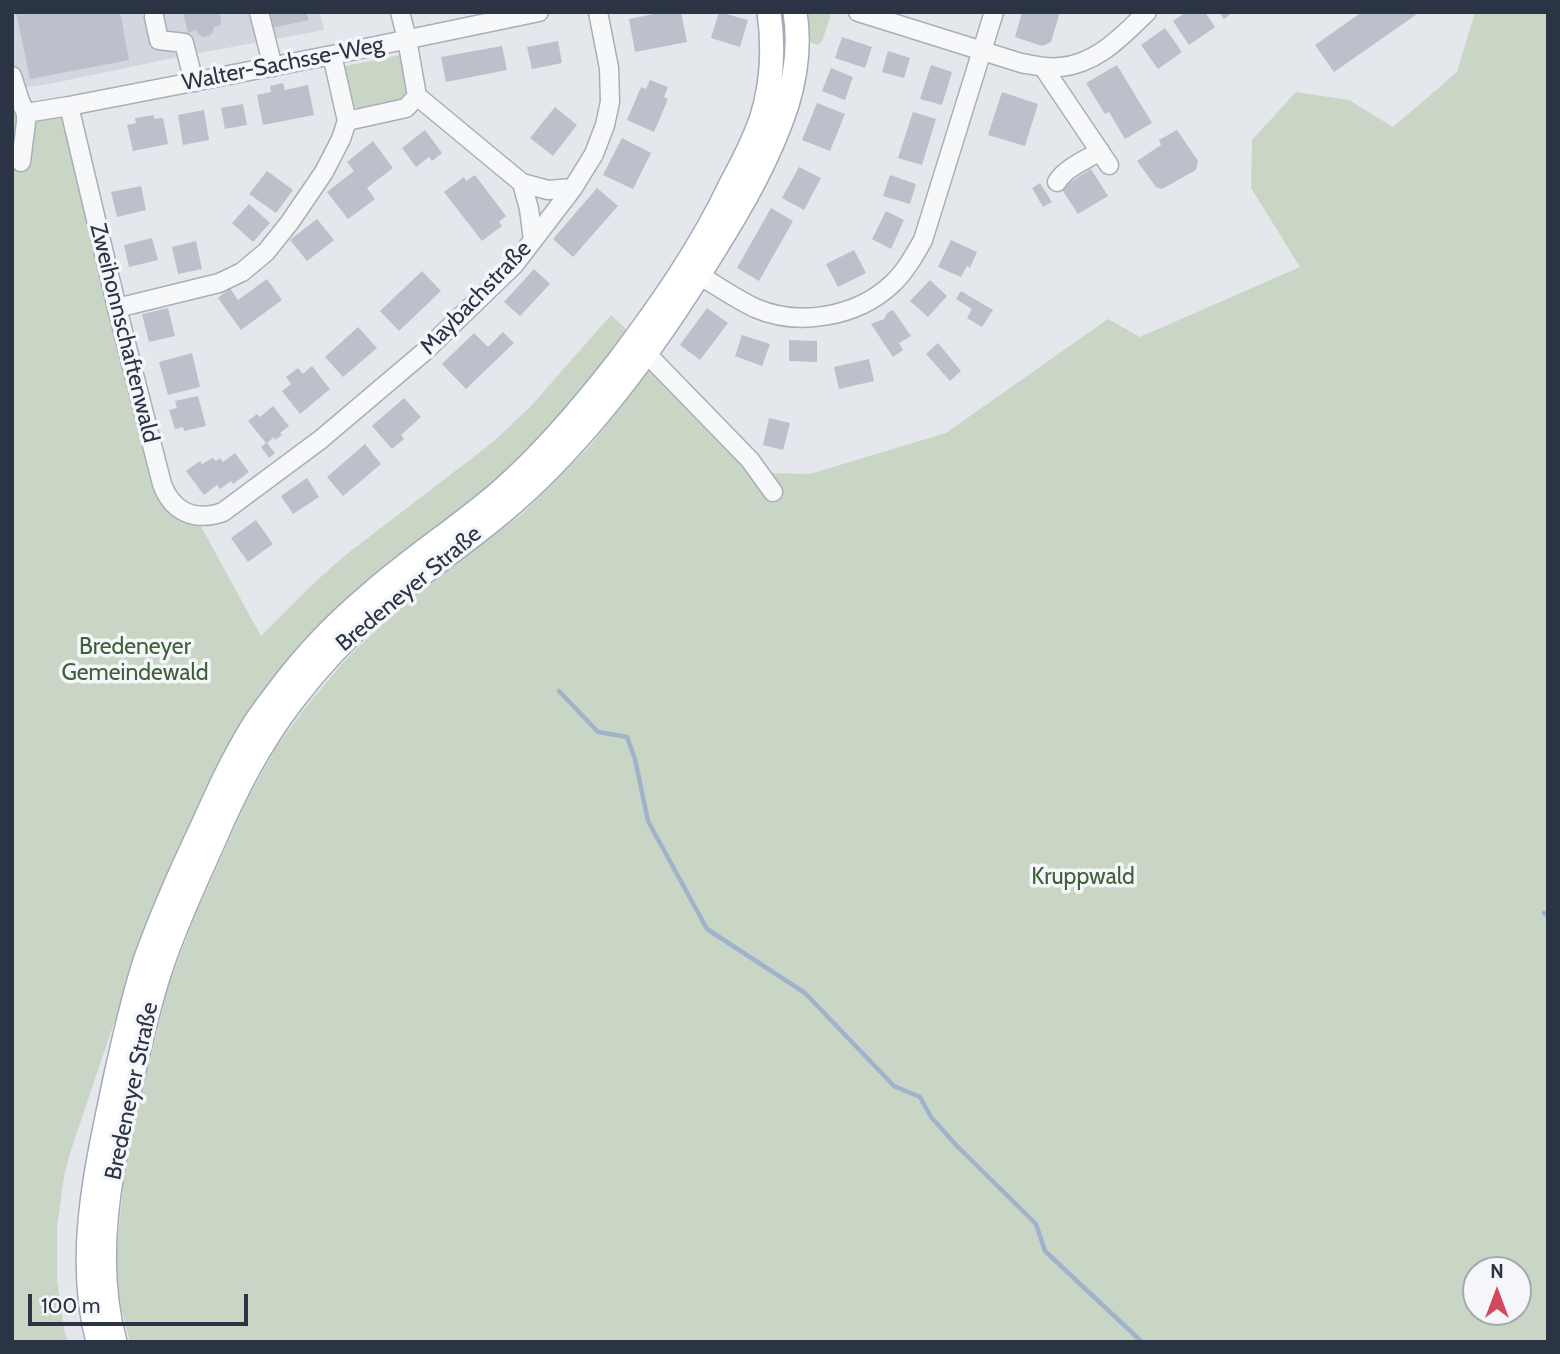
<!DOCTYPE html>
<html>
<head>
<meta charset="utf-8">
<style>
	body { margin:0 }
	#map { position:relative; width:1560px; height:1354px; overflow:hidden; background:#e4e7ec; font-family:Cabin,sans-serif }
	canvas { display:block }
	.frame { position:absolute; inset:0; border:14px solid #2b3445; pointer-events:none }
	.north { position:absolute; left:1462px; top:1256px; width:70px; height:70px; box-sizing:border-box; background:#f4f6f9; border:2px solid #a4a8b1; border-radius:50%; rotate:0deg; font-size:19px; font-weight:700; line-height:28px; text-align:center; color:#2b3445 }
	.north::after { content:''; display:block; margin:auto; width:24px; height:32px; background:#d1495b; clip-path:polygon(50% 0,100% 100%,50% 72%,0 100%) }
	.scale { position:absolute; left:28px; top:1294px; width:220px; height:32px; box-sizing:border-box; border:4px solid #2b3445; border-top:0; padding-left:9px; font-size:21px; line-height:24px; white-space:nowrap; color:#2b3445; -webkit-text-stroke:5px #f4f6f9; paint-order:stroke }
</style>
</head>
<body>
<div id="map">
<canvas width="1560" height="1354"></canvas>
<div class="frame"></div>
<div class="north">N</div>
<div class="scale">100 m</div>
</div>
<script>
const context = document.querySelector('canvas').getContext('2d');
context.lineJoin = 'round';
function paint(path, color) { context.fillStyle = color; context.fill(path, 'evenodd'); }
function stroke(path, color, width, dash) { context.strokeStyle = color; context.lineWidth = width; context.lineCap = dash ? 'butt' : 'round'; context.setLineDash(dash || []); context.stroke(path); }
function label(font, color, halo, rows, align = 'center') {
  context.font = font + ' Cabin,sans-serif'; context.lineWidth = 7; context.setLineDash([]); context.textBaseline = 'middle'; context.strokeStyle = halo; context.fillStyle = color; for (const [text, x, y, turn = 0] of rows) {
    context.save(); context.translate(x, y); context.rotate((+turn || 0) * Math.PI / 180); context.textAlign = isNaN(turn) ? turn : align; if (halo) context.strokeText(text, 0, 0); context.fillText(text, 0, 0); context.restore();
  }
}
const built = new Path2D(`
	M12,12H320L324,30L178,57L54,83L23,88H12Z`);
const green = new Path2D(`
	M807,12H832L822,41L818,45L810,42Z
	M1475,12H1548V1342H130L118,1296L117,1251L123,1186L134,1125L169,983L197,911L249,796L277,746L305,708L346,659L391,616L439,575L521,515L591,445L658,358L771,473L810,474L946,433L1108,319L1140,337L1300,267L1251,188L1252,140L1296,92L1349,100L1393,127L1457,72ZM1476,1270H1518V1312H1476Z
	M404,54C406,66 414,86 406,97C396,109 355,116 347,100C343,91 343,77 341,67Z
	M12,109L25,115L68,109L160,484L197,519L261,636L314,583L343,557L493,442L531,406L611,315L629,332L554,427L496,482L400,558L151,917L102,1058L70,1153L64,1176L57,1228V1280L65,1334L69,1342H12Z`);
const stream = new Path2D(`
	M559,691L598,732L627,737L635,759L648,821L707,929L805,993L894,1086L920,1097L931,1117L957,1146L1036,1224L1045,1251L1142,1342
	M1544,913L1548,916`);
const building = new Path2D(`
	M16,12H120L129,60L30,79Z
	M183,12H220L221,19L220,25L214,27L213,32L209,36L204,37L199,35L196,30L188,33Z
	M268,12H306L309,20L272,28Z
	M664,12H681L687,42L635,52L629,19Z
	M719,12L748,20L740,47L711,38Z
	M1022,12H1060L1051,42L1042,46L1015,37Z
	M1186,12H1205L1215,27L1189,45L1173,21Z
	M1219,12H1233L1224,19Z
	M1362,12H1420L1334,72L1315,45Z
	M1165,28L1182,52L1158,69L1141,45Z
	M842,37L872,47L865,68L835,58Z
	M558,41L562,63L532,69L527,47Z
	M502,46L507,70L446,82L441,57Z
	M888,51L910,58L904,78L882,72Z
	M931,65L952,72L942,105L920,99Z
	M1117,65L1152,123L1125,139L1109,112L1105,114L1086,83Z
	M831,68L853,77L845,100L822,91Z
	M650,80L668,87L664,97L668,99L654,132L627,120L641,87L646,89Z
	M283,83L285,90L308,85L314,115L263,125L257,95L271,92L270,86Z
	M1002,92L1038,104L1025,146L988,135Z
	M817,103L845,114L830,151L802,140Z
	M243,104L247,125L225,129L221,108Z
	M555,107L577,125L553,156L530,138Z
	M204,110L209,140L183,145L178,115Z
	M913,112L936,119L922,165L898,158Z
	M154,115V119L163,118L168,144L133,151L127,125L136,123L135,118Z
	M425,130L442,153L432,161L429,157L416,167L402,148Z
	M1177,130L1198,161L1196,170L1162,189L1156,187L1137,161L1161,145L1159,140Z
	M622,138L651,153L633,189L603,175Z
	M373,141L393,168L367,188L375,199L348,219L327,192L354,171L347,162Z
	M799,167L821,178L804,210L782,198Z
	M1091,169L1108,196L1078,214L1061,188Z
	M267,171L293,190L276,213L249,194Z
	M475,175L506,216L499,222L502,226L482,241L444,192L464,177L466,181Z
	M890,175L916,184L910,204L883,196Z
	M1040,183L1052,202L1043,207L1032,188Z
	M141,186L146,210L117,217L111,192Z
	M597,188L618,206L573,257L553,239Z
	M249,204L270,223L253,242L232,223Z
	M771,208L793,221L759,281L737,268Z
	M886,211L904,220L891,249L872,239Z
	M317,219L334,240L307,261L290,240Z
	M152,238L158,260L129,267L124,245Z
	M951,240L977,252L970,268L967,266L961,277L938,267Z
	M196,241L202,269L178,274L172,247Z
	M854,250L866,273L838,287L826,264Z
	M534,269L550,284L520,316L504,302Z
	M422,271L441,291L399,331L380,311Z
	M267,279L282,300L241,330L218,298L230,288L238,300Z
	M930,280L947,296L928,317L910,301Z
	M961,291L993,310L982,327L967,318L972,309L956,299Z
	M168,308L175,336L149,342L142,314Z
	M707,308L728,323L700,360L680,345Z
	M893,310L911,336L899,343L903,350L893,357L871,324L884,319L887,313Z
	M358,327L377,348L343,377L325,357Z
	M503,332L514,343L466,389L442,364L474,333L488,347Z
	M742,335L770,344L762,366L735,356Z
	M789,340L817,341V362L789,361Z
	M938,343L961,371L950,381L926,354Z
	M192,353L200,387L168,395L159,362Z
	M869,359L874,381L839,389L834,367Z
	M312,366L330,389L300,414L282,391L291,384L286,377L298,368L303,374Z
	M198,396L206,426L184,431L183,427L175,429L169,410L177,408L175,401Z
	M404,398L421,417L401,435L404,439L392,449L372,426Z
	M273,406L289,426L280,433L282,435L275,440L274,437L267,443L275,453L269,458L261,447L266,443L248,421L257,414L260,417Z
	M769,418L790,423L783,450L763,445Z
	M365,444L381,464L343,496L327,477Z
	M235,453L249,472L233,484L231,481L220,489L217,485L204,495L186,471L200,461L202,464L213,458L216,461L220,458L223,462Z
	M307,478L319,497L293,514L281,496Z
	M256,520L273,544L248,562L231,538Z`);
const minor = new Path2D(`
	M259,12L273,67
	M858,12L1021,63C1034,65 1047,69 1060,67C1097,64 1122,36 1147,12
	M154,17L159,40L184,43L194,82
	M332,55L347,121L406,108L417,96L407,39L400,12
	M1043,67L1109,165
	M12,76L20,101L26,113V122L21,162
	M417,96L522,183L548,190L573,188
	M69,106L117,308L162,484C172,512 195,522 223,512L320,440L424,352L514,265L573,188L594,154L605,125L610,102L609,68L598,12
	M26,113L69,106L332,55L539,12
	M1057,182C1065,168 1086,160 1100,151
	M522,183L529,209L533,240
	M699,275C717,286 736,299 755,308C799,327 857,317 892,284C905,272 914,256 923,240L994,12
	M117,308L219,283L242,272L266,252L290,222L324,172L341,139L347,121
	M646,353L750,460L773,492`);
const major = new Path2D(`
	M98,1342C75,1254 97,1166 115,1079C124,1039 133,997 146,958C162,914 181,871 201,829C216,796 231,762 250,731C259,715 271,701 282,686C307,653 336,623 368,596C410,558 460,527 503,489C546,451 583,407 618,362C660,306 701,248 731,184C742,164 753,142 761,120C772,86 774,48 769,12
	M115,1342C91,1256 112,1163 132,1079C141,1041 149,1002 162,965C176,923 195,883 213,843C235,792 259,744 293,700C318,667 347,636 379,608C422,571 471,540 514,502C591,434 660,339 713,252C742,206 770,157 787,105C796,75 800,43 795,12`);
const streetNames = [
	["Walter-Sachsse-Weg",283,64,-11],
	["Maybachstraße",476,298,-46],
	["Zweihonnschaftenwald",124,333,76],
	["Bredeneyer Straße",409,589,-40],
	["Bredeneyer Straße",132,1091,-78]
];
const parkNames = [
	["Bredeneyer",135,647],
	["Gemeindewald",135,673],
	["Kruppwald",1083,877]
];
paint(built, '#d2d6de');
paint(green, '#c9d6c5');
stroke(stream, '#9fb4cc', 4.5);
paint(building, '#bbc0ca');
stroke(minor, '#a9aeb7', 21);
stroke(major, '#a3abb8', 26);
stroke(minor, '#f7f8fa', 18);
stroke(major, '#fff', 23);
label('23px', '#2b3445', '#f4f6f9', streetNames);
label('23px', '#3f6138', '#f4f6f9', parkNames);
</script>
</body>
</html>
